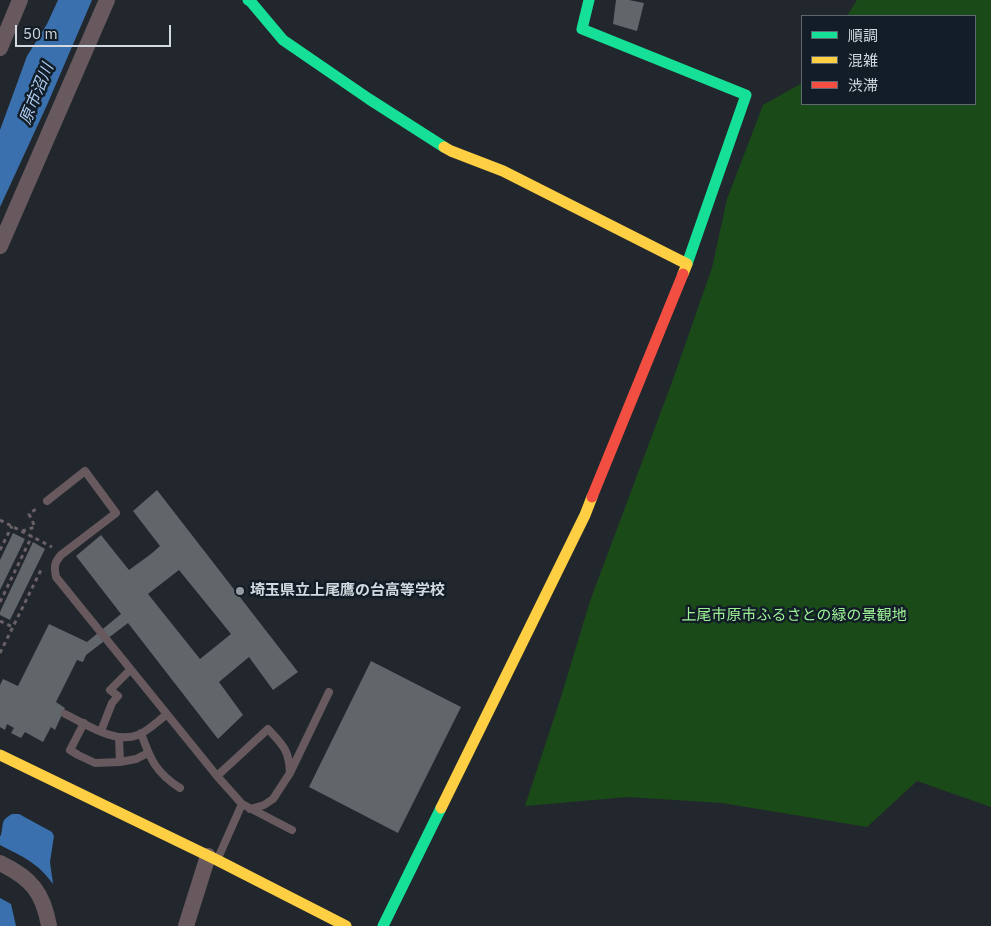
<!DOCTYPE html>
<html>
<head>
<meta charset="utf-8">
<style>
	body { margin:0 }
	#map { position:relative; width:991px; height:926px; overflow:hidden; background:#21272c; font-family:"IBM Plex Sans","Noto Sans JP",sans-serif }
	canvas { display:block }
	.legend { position:absolute; left:801px; top:15px; width:175px; height:90px; box-sizing:border-box; background:#121d27; border:1px solid #5f6871; margin:0; padding:6px 9px; list-style:none; font-size:15px; color:#d2d9e0 }
	.legend li { display:flex; align-items:center; gap:10px; height:25px }
	.legend b { width:25px; border:1px solid #5f6871 }
	.scale { position:absolute; left:15px; top:25px; width:156px; height:22px; box-sizing:border-box; border:2px solid #d2d9e0; border-top:0; padding-left:6px; font-size:15px; line-height:18px; white-space:nowrap; color:#d2d9e0; -webkit-text-stroke:4px #121d27; paint-order:stroke }
</style>
</head>
<body>
<div id="map">
<canvas width="991" height="926"></canvas>
<ul class="legend">
<li><b style="height:6px;background:#16e098"></b>順調</li>
<li><b style="height:6px;background:#ffcf43"></b>混雑</li>
<li><b style="height:6px;background:#f24e42"></b>渋滞</li>
</ul>
<div class="scale">50 m</div>
</div>
<script>
const context = document.querySelector('canvas').getContext('2d');
context.lineJoin = 'round';
function paint(path, color) { context.fillStyle = color; context.fill(path, 'evenodd'); }
function stroke(path, color, width, dash) { context.strokeStyle = color; context.lineWidth = width; context.lineCap = dash ? 'butt' : 'round'; context.setLineDash(dash || []); context.stroke(path); }
function label(font, color, halo, rows, align = 'center') {
  context.font = font + ' "IBM Plex Sans","Noto Sans JP",sans-serif'; context.lineWidth = 5; context.setLineDash([]); context.textBaseline = 'middle'; context.strokeStyle = halo; context.fillStyle = color; for (const [text, x, y, turn = 0] of rows) {
    context.save(); context.translate(x, y); context.rotate((+turn || 0) * Math.PI / 180); context.textAlign = isNaN(turn) ? turn : align; if (halo) context.strokeText(text, 0, 0); context.fillText(text, 0, 0); context.restore();
  }
}
const green = new Path2D(`
	M857,0H991V807L917,781L867,827L722,803L628,797L525,806L560,700L590,601L672,382L712,268L727,199L763,105L802,83V104H975V16H847Z`);
const water = new Path2D(`
	M58,0H92L47,105L0,207V130L27,56L47,24Z
	M12,814H19L52,832L54,836L50,862L53,884C37,862 23,857 0,845V836L1,835C4,823 0,821 12,814Z
	M0,898L11,904L16,926H0Z`);
const building = new Path2D(`
	M616,0H629L644,3L637,31L613,24Z
	M157,490L298,672L273,690L249,657L219,682L243,715L218,739L128,623L86,655L83,662L77,660L56,702L65,708L55,730L51,727L43,742L25,732L21,738L11,733L14,728L7,724L5,730L0,727V685L3,679L18,686L49,624L87,642L121,614L76,556L101,535L129,570L151,554L160,546L133,511ZM179,570L231,634L200,659L148,594Z
	M13,533L25,539L0,590V560Z
	M33,542L45,549L10,620L0,615V612Z
	M371,661L461,707L398,833L309,787Z`);
const path = new Path2D(`
	M0,520L52,547
	M22,531L35,527L29,514L36,509
	M0,550L12,526
	M0,602L32,536
	M0,621L13,627
	M0,653L41,570`);
const lane = new Path2D(`
	M47,501L85,471L116,513L61,555C54,563 54,566 56,577L217,776
	M65,714C86,724 114,744 138,735C148,731 158,721 166,715
	M84,723L70,750L78,755L95,763L120,762L136,759L148,753
	M101,731L112,703L118,696L110,690L130,670
	M141,733C150,759 156,773 180,788
	M119,738L120,762
	M242,804L217,776L268,729C283,745 289,750 290,773
	M250,809L264,805L273,799L290,773L329,692
	M218,858L242,804L292,830`);
const street = new Path2D(`
	M0,48L20,0
	M0,246L107,0
	M0,863C31,878 43,892 49,926
	M186,926L208,856`);
const fast = new Path2D(`
	M248,0L251,2L283,40L369,99L444,147
	M589,0L582,29L746,95L687,264
	M383,926L441,808`);
const slow = new Path2D(`
	M444,147L451,151L503,171L687,264L683,274
	M0,755L217,860L346,926
	M441,808L585,515L592,497`);
const jam = new Path2D(`
	M592,497L683,274`);
const markers = [
	[240,591,5,"#949ba1"]
];
const poiNames = [
	["埼玉県立上尾鷹の台高等学校",250,591]
];
const parkNames = [
	["上尾市原市ふるさとの緑の景観地",794,616]
];
const waterNames = [
	["原市沼川",37,94,-68]
];
paint(green, '#1b4a19');
paint(water, '#3a70ad');
paint(building, '#61666b');
stroke(path, '#696165', 3, [4, 4]);
stroke(lane, '#67595d', 8);
stroke(street, '#67595d', 16);
stroke(fast, '#16e098', 11);
stroke(slow, '#ffcf43', 11);
stroke(jam, '#f24e42', 11);
for (const [x, y, r, color] of markers) { const dot = new Path2D(); dot.arc(x, y, r, 0, 2 * Math.PI); context.fillStyle = color; context.fill(dot); stroke(dot, '#121d27', 2); }
label('bold 15px', '#d2d9e0', '#121d27', poiNames, 'left');
label('15px', '#9ef395', '#121d27', parkNames);
label('italic 16px', '#aeccf0', '#121d27', waterNames);
</script>
</body>
</html>
